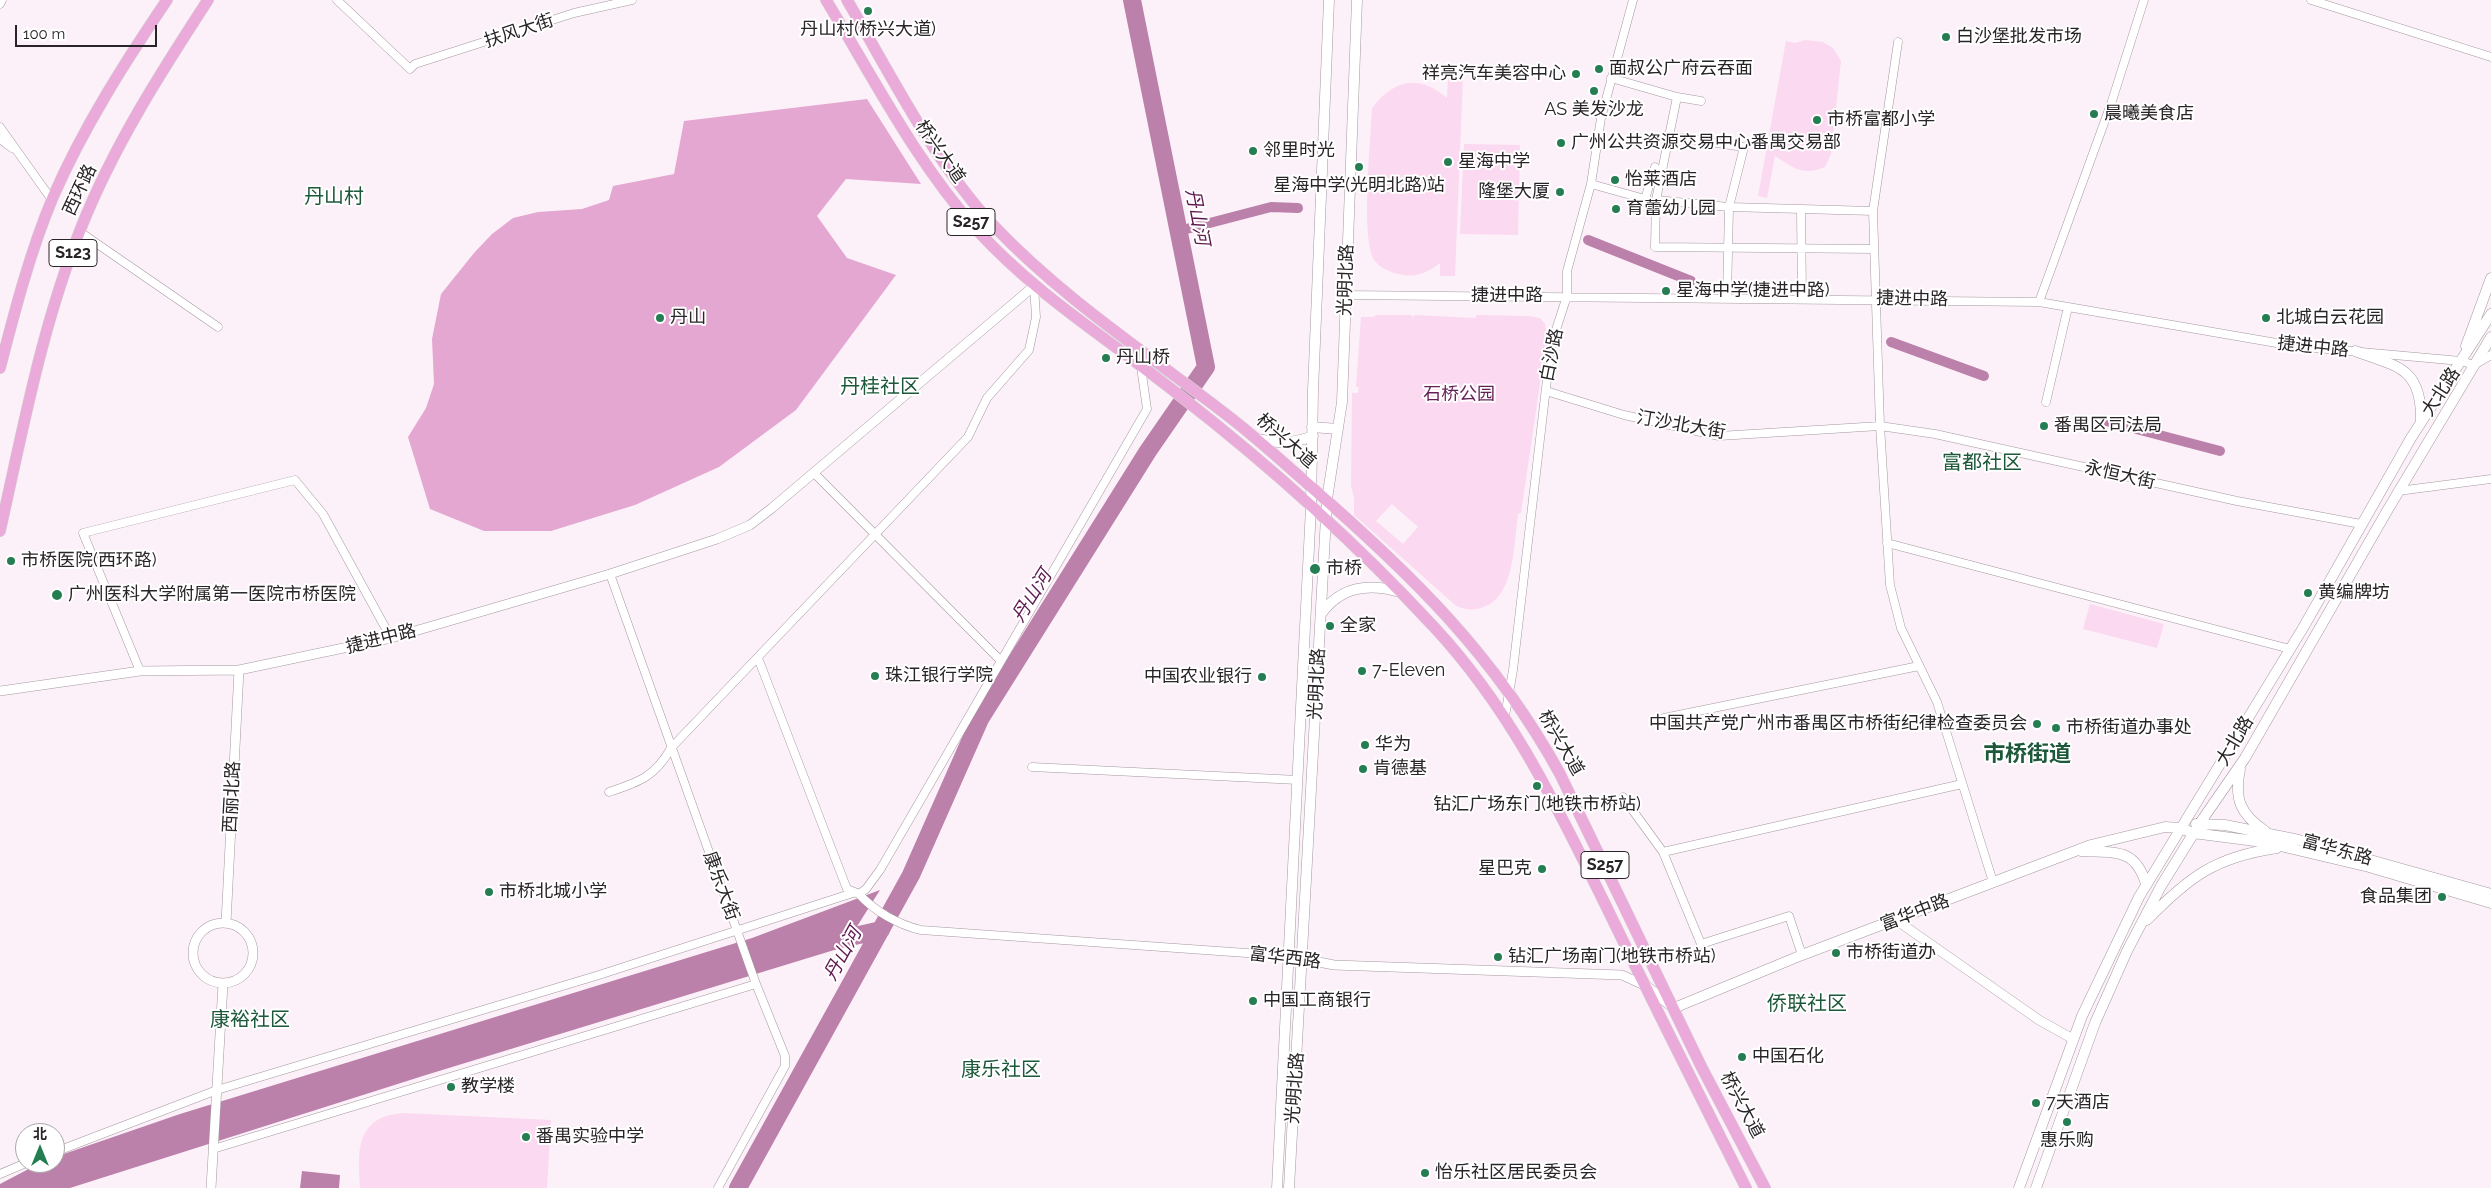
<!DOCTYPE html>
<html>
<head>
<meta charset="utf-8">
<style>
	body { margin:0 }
	#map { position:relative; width:2491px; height:1188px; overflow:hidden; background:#fdf1f9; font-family:Raleway,"Noto Sans SC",sans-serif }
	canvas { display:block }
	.north { position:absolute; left:15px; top:1123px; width:50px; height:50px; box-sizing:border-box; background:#fff; border:1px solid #a9a7a9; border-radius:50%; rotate:0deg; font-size:14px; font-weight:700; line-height:20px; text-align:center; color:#292427 }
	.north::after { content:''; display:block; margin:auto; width:18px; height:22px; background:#257d52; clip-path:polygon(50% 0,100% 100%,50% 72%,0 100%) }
	.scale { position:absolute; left:15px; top:25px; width:142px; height:22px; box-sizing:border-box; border:2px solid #292427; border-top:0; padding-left:6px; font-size:15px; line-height:18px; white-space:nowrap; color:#292427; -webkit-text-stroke:4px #fff; paint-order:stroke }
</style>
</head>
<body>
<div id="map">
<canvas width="2491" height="1188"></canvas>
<div class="north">北</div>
<div class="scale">100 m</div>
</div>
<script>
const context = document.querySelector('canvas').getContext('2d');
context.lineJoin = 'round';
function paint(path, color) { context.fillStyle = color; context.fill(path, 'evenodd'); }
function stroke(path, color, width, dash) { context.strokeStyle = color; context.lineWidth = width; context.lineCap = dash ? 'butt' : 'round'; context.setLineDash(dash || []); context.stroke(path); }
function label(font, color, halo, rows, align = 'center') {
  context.font = font + ' Raleway,"Noto Sans SC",sans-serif'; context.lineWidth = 4; context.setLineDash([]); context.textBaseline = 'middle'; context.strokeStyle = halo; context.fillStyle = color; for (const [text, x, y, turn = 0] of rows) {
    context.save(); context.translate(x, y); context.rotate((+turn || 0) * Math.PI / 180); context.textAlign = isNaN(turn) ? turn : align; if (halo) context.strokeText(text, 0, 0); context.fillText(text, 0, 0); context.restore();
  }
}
const green = new Path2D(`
	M1805,40L1823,42L1833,48L1841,61L1831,154L1825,167C1802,177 1793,167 1775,156L1767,198L1758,196L1786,41L1795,43Z
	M1448,77H1463L1455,276H1440V263C1427,273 1416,278 1398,274C1390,272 1380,268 1375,261C1360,241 1371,137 1372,108C1394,79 1419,74 1447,98Z
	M1464,144L1520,145L1518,235L1460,234Z
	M1377,315H1411L1412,317L1415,315L1475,318L1477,315L1529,316L1540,318L1545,324L1547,336L1521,513L1518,514C1514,542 1515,596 1484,607C1474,611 1464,610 1455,605L1354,515V498L1351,486L1352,393H1358L1359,387H1356L1361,317H1373ZM1392,504L1418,527L1403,544L1376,521Z
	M2090,604L2164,624L2157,648L2083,629Z
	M403,1113L551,1120L547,1188H360C359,1163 354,1131 381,1118C387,1115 396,1114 403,1113Z`);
const forest = new Path2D(`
	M867,99L921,184L846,179L817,216L847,258L896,275L796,410L719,467L635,505L551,531H484L430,509L408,437L426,408L434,384L432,339L441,294L474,253L492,234L513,218L538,212L582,209L609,200L613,186L674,174L684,121Z`);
const water = new Path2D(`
	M880,890L844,947L426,1075L70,1188H0V1184L40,1163H55V1157L180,1114L752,938Z
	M302,1171L340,1175L339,1188H300Z`);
const canal = new Path2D(`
	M1179,231L1271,207L1298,208
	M1588,240L1691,281
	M1891,342L1984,376
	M2106,421L2220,451`);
const river = new Path2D(`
	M828,942L881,930
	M738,1188L911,875L980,719L1148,451L1206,367L1132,0`);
const minor = new Path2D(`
	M337,0L410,69L415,64L574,13L632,0
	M2311,0L2491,57
	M0,4L2,0
	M1898,42L1873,211L1880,426L1890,585L1901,628L1937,702L1993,882
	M1611,78L1677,97L1656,200L1729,207L1727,297
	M1677,97L1701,101
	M0,127L52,200
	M1670,136L1744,147L1729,207L1873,211
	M0,139L12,148
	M1591,184L1645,199L1655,167
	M1656,200L1655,247L1874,249
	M1801,210L1802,299
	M80,232L218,327
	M1345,295L2039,302L2294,346L2461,361L2474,365L2491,355
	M2039,302L2111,104L2144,0
	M1546,391L1624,415L1719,436L1880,426L1935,434L2237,501L2361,524
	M2046,402L2068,307
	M814,473L1001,661
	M2398,491L2491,479
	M1887,543L2290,649
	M610,574L756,984L785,1056V1066L718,1188
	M758,658L842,876L847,889L859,894L866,889L880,870L1147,409L1141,367
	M140,671L83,533L295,480L323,514L391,638
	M1505,716L1513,670L1551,345L1567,296V271L1591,184L1601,118L1633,0
	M1664,718L1919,666
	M1032,767L1298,780
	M609,792C639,782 655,777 671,748L968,437L987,398L1029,350L1036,317L1034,286
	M1623,797L1663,852L1701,944L1789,916L1802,955
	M1663,852L1962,784
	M859,894C874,911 899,925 921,930L1289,956L1303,959
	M213,1149L756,984
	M55,1152L217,1090L599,975L853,893
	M0,1174L26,1163`);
const tertiary = new Path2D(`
	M0,691L140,671L239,670L391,638L610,574L717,539L750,525L772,508L1034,286
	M1896,920L2039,1020L2073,1039
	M226,923L239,670
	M193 953a30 30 0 1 1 60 0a30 30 0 1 1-60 0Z
	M1303,959L1334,965L1622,975L1646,986
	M211,1188L223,984`);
const secondary = new Path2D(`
	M2466,346L2491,278
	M2355,351C2399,367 2422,368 2421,422
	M1312,427L1338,429
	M1257,439C1278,443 1293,444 1313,436
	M1321,614C1341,586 1369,583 1400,592
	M2240,769C2234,799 2240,814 2265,831
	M2196,824L2225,825L2299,840L2491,894
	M2081,851C2114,853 2135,847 2146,884
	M2147,920C2189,877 2215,857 2277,848
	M1646,986L1674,1008L1802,955L2091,845L2165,827L2180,828L2193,833L2263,842L2293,849L2369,867L2491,903
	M1277,1188L1311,507L1313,391L1329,0
	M1289,1188L1327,499L1342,402L1357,0
	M2019,1188L2082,1016L2139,897L2303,628L2411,438L2491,314
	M2036,1188L2095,1023L2127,951L2161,886L2200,823L2245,758L2387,511L2491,337`);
const primary = new Path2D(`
	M826,0C874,79 916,162 977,230C1037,296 1110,340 1179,395C1269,465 1356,543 1434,627C1512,711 1556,805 1606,906C1652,1001 1699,1094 1746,1188
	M847,0C891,75 933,160 992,224C1065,301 1150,355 1232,419C1259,440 1284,463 1309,485C1410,573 1495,655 1560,774L1701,1066L1765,1188
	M0,368C15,310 30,252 53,197C83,128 125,62 167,0
	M0,531C23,429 42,325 81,228C113,147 161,72 208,0`);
const markers = [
	[868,11,5,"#257d52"],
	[1946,37,5,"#257d52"],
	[1599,69,5,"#257d52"],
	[1576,74,5,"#257d52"],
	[1594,91,5,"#257d52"],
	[2094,114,5,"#257d52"],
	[1817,120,5,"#257d52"],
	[1561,143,5,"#257d52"],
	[1253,151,5,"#257d52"],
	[1448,162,5,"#257d52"],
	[1359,167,5,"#257d52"],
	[1615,180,5,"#257d52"],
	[1560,192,5,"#257d52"],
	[1616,209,5,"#257d52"],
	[1666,291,5,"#257d52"],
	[660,318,5,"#257d52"],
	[2266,318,5,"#257d52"],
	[1106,358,5,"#257d52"],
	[2044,426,5,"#257d52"],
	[11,561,5,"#257d52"],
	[1315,569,6,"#257d52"],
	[2308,593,5,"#257d52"],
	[57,595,6,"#257d52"],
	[1330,626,5,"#257d52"],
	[1362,671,5,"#257d52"],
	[875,676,5,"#257d52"],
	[1262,677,5,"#257d52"],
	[2037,724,5,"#257d52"],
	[2056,728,5,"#257d52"],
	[1365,745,5,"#257d52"],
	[1363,769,5,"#257d52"],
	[1537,786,5,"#257d52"],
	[1542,869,5,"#257d52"],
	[489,892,5,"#257d52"],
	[2442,897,5,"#257d52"],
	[1836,953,5,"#257d52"],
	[1498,957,5,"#257d52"],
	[1253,1001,5,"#257d52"],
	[1742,1057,5,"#257d52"],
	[451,1087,5,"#257d52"],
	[2036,1103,5,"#257d52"],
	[2067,1122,5,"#257d52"],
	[526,1137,5,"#257d52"],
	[1425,1173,5,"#257d52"]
];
const shields = [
	[971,222,48],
	[73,253,48],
	[1605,865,48]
];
const shieldNames = [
	["S257",971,222],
	["S123",73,253],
	["S257",1605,865]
];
const poiNames = [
	["丹山村(桥兴大道)",868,30,"center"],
	["白沙堡批发市场",1956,37],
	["面叔公广府云吞面",1609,69],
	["祥亮汽车美容中心",1566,74,"right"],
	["AS 美发沙龙",1594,110,"center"],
	["晨曦美食店",2104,114],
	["市桥富都小学",1827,120],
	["广州公共资源交易中心番禺交易部",1571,143],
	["邻里时光",1263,151],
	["星海中学",1458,162],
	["怡莱酒店",1625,180],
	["星海中学(光明北路)站",1359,186,"center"],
	["隆堡大厦",1550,192,"right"],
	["育蕾幼儿园",1626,209],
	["星海中学(捷进中路)",1676,291],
	["丹山",670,318],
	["北城白云花园",2276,318],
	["丹山桥",1116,358],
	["番禺区司法局",2054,426],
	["市桥医院(西环路)",21,561],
	["市桥",1326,569],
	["黄编牌坊",2318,593],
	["广州医科大学附属第一医院市桥医院",68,595],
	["全家",1340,626],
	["7-Eleven",1372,671],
	["珠江银行学院",885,676],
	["中国农业银行",1252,677,"right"],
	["中国共产党广州市番禺区市桥街纪律检查委员会",2027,724,"right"],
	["市桥街道办事处",2066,728],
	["华为",1375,745],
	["肯德基",1373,769],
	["钻汇广场东门(地铁市桥站)",1537,805,"center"],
	["星巴克",1532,869,"right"],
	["市桥北城小学",499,892],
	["食品集团",2432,897,"right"],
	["市桥街道办",1846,953],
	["钻汇广场南门(地铁市桥站)",1508,957],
	["中国工商银行",1263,1001],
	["中国石化",1752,1057],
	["教学楼",461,1087],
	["7天酒店",2046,1103],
	["番禺实验中学",536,1137],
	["惠乐购",2067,1141,"center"],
	["怡乐社区居民委员会",1435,1173]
];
const streetNames = [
	["扶风大街",519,31,-18],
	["桥兴大道",940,152,55],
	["西环路",80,190,-65],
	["光明北路",1346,280,-88],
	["捷进中路",1507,296],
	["捷进中路",1912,299,1],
	["捷进中路",2313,347,6],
	["白沙路",1552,355,-79],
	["大北路",2441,392,-57],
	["汀沙北大街",1681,425,10],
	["桥兴大道",1286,441,41],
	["永恒大街",2120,475,13],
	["捷进中路",381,639,-14],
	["光明北路",1317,684,-87],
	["大北路",2235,741,-59],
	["桥兴大道",1561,743,60],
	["西丽北路",232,797,-87],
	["富华东路",2337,850,15],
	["康乐大街",721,886,70],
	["富华中路",1915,913,-21],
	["富华西路",1285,958,7],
	["光明北路",1295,1088,-86],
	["桥兴大道",1742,1105,62]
];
const parkNames = [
	["石桥公园",1459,395]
];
const waterNames = [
	["丹山河",1197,217,79],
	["丹山河",1032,596,-58],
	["丹山河",843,954,-61]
];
const quarterNames = [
	["丹山村",334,197],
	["丹桂社区",880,387],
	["富都社区",1982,463],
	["侨联社区",1807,1004],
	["康裕社区",250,1020],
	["康乐社区",1001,1070]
];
const districtNames = [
	["市桥街道",2027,754]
];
paint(green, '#fbd9f0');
paint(forest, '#e4a7d2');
paint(water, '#bc81ab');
stroke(canal, '#bc81ab', 10);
stroke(river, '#bc81ab', 18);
stroke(minor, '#a3989f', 9);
stroke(tertiary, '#a3989f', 10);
stroke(secondary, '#a3989f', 11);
stroke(primary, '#d4d3d4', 12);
stroke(minor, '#fff', 8);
stroke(tertiary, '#fff', 9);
stroke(secondary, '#fff', 10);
stroke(primary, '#ebabda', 11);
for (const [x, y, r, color] of markers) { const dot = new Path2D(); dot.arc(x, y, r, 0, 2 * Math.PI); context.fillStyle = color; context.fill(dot); stroke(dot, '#fff', 2); }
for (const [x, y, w] of shields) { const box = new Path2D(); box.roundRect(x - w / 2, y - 13.5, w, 27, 4); context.fillStyle = '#fff'; context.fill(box); stroke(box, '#292427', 1); }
label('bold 16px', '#292427', null, shieldNames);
label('18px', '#292427', '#fff', poiNames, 'left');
label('18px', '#292427', '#fff', streetNames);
label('18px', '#651f55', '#fff', parkNames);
label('italic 19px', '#5e184f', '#fff', waterNames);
label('20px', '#1d583a', '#fff', quarterNames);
label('bold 22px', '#1d583a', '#fff', districtNames);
</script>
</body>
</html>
